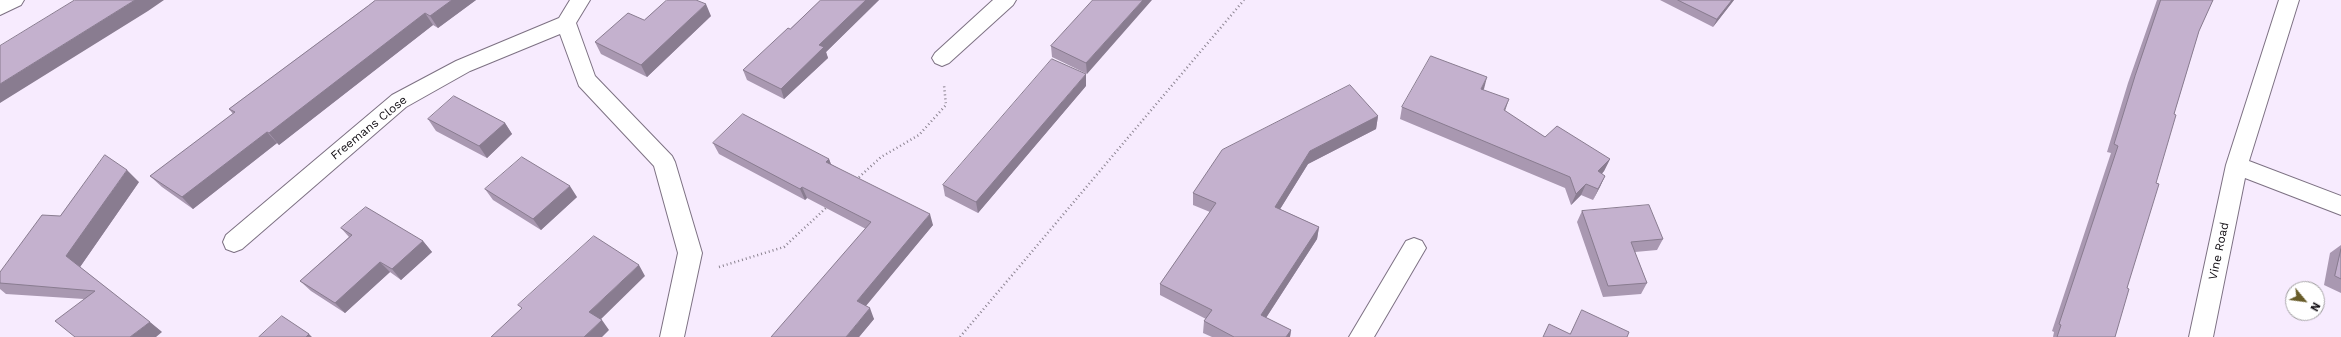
<!DOCTYPE html>
<html>
<head>
<meta charset="utf-8">
<style>
	body { margin:0 }
	#map { position:relative; width:2341px; height:337px; overflow:hidden; background:#f7ebfe; font-family:"Work Sans",sans-serif }
	canvas { display:block }
	.north { position:absolute; left:2285px; top:281px; width:40px; height:40px; box-sizing:border-box; background:#fff; border:1px solid #a19fa1; border-radius:50%; rotate:119deg; font-size:11px; font-weight:700; line-height:16px; text-align:center; color:#130f15 }
	.north::after { content:''; display:block; margin:auto; width:14px; height:18px; background:#675b28; clip-path:polygon(50% 0,100% 100%,50% 72%,0 100%) }
</style>
</head>
<body>
<div id="map">
<canvas width="2341" height="337"></canvas>
<div class="north">N</div>
</div>
<script>
const context = document.querySelector('canvas').getContext('2d');
context.lineJoin = 'round';
function stroke(path, color, width, dash) { context.strokeStyle = color; context.lineWidth = width; context.lineCap = dash ? 'butt' : 'round'; context.setLineDash(dash || []); context.stroke(path); }
function paint(path, color) { context.fillStyle = color; context.fill(path, 'evenodd'); }
function label(font, color, halo, rows, align = 'center') {
  context.font = font + ' "Work Sans",sans-serif'; context.lineWidth = 3; context.setLineDash([]); context.textBaseline = 'middle'; context.strokeStyle = halo; context.fillStyle = color; for (const [text, x, y, turn = 0] of rows) {
    context.save(); context.translate(x, y); context.rotate((+turn || 0) * Math.PI / 180); context.textAlign = isNaN(turn) ? turn : align; if (halo) context.strokeText(text, 0, 0); context.fillText(text, 0, 0); context.restore();
  }
}
const path = new Path2D(`
	M856,180L881,157L919,135L946,105L944,85
	M719,267L784,247L827,207
	M960,337L1244,0`);
const minor = new Path2D(`
	M0,0H24L21,5L0,15Z
	M570,0H590L576,23L595,76L672,156L675,162L702,253L684,337H660L678,253L654,166L579,86L560,34L470,71L406,107L242,249L234,252L226,249L223,242L226,235L392,95L456,61L559,18Z
	M993,0H1016L1013,5L949,63L942,66L935,63L932,58L935,53Z
	M2279,0H2299L2249,161L2341,196V215L2245,178L2213,337H2189L2226,165Z
	M1414,238L1422,241L1426,248L1374,337H1349L1406,241Z`);
const wall = new Path2D(`
	M376,0H476L438,28L433,25L279,145L277,143L193,209L162,187L150,176L233,114L229,109Z
	M821,0H879L826,52L828,58L784,99L747,80L743,70L790,29Z
	M1093,0L1087,74L1052,57L1051,46Z
	M1660,0H1734L1713,27Z
	M2157,0H2213L2199,31L2174,114L2127,288L2115,337H2053L2054,332L2052,331L2111,153L2107,152L2128,83Z
	M711,16L647,77L601,54L595,42L644,20Z
	M1086,86L978,213L945,196L943,185Z
	M1483,90L1505,111L1545,137L1610,159L1604,171L1602,174L1605,176L1593,200L1581,195L1571,205L1565,188L1400,119L1402,107Z
	M1378,116L1376,129L1308,164L1280,209L1319,227L1317,239L1266,318L1291,330L1290,337H1212L1203,333L1204,321L1206,319L1160,295V284L1210,212L1193,205V193Z
	M428,119L505,123L512,134L487,158L436,131Z
	M713,143L829,159L831,164L933,225L865,306L874,319L859,337L866,229L807,198L805,200L719,154Z
	M139,182L80,267L162,332L84,299L6,294L0,289V272L60,216Z
	M485,189L577,197L541,230L493,200Z
	M1582,211L1663,239L1657,250L1635,252L1647,283L1641,294L1603,297L1577,222Z
	M341,228L423,241L432,252L401,280L390,272L345,313L311,291L300,281L349,237Z
	M2341,245V293L2324,285L2330,253Z`);
const shadedWall = new Path2D(`
	M135,0H164L148,11L0,103V84Z
	M452,0H476L438,28L430,16Z
	M866,0H879L826,52L828,58L784,99L781,89L819,45Z
	M1143,0H1152L1087,74L1086,63Z
	M1732,0H1734L1713,27L1717,19Z
	M706,4L711,16L647,77L641,65Z
	M425,13L433,25L279,145L269,133Z
	M1086,74V86L978,213L976,202Z
	M1487,77L1484,89L1477,100L1481,89Z
	M1509,99L1505,111L1504,110Z
	M1378,116L1376,129L1308,164L1274,219L1275,207L1310,151Z
	M505,123L512,134L487,158L479,146Z
	M267,132L277,143L193,209L182,197Z
	M829,159L833,170L826,162Z
	M1610,159L1604,171L1593,183L1598,171Z
	M127,170L139,182L80,267L66,256Z
	M1605,176L1600,187L1593,200L1598,189Z
	M1586,184L1581,195L1571,205L1576,194Z
	M570,186L577,197L541,230L533,219Z
	M802,187L807,198L805,200L800,189Z
	M930,214L933,225L861,312L857,301Z
	M1319,227L1317,239L1260,327L1261,315Z
	M423,241L432,252L401,280L392,269Z
	M380,262L390,272L345,313L335,303Z
	M639,265L645,276L597,323L589,312Z
	M870,308L874,319L859,337H846Z
	M602,320L609,330L602,337H584Z
	M150,322L162,332L156,337H130Z
	M1291,330L1290,337H1286Z
	M309,334L312,337H306Z`);
const building = new Path2D(`
	M75,0H135L0,84V46Z
	M376,0H452L430,16L425,13L269,133L267,132L182,197L150,176L235,112L229,109L368,6Z
	M667,0H696L706,4L641,65L595,42L628,13L644,20Z
	M821,0H866L819,45L824,47L781,89L743,70L788,28L790,29Z
	M1093,0H1143L1086,63L1051,46Z
	M1678,0H1732L1717,19Z
	M2161,0H2213L2199,31L2174,114L2176,115L2156,183L2159,184L2127,288L2129,289L2115,337H2057L2061,325L2059,324L2118,146L2114,144L2135,76Z
	M1431,56L1487,77L1481,89L1509,99L1504,110L1545,137L1557,126L1610,159L1598,171L1605,176L1598,189L1586,184L1576,194L1570,177L1402,107Z
	M1052,59L1086,74L976,202L943,185Z
	M1350,85L1378,116L1310,151L1275,207L1319,227L1261,315L1291,330L1286,337H1234L1204,321L1212,310L1160,284L1216,203L1193,193L1222,150Z
	M454,96L505,123L479,146L428,119Z
	M743,114L829,159L826,162L930,214L857,301L870,308L846,337H771L871,222L802,187L800,189L713,143Z
	M105,155L127,170L66,256L150,322L130,337H75L55,321L95,291L0,283V272L42,215L60,216Z
	M522,157L570,186L533,219L485,189Z
	M1649,205L1663,239L1631,242L1647,283L1608,286L1582,211Z
	M366,207L423,241L392,269L380,262L335,303L300,281L352,235L341,228Z
	M594,236L639,265L589,312L602,320L584,337H491L522,308L518,305Z
	M2341,249V279L2335,276Z
	M1582,310L1629,332L1627,337H1543L1549,324L1570,334Z
	M282,316L309,334L306,337H259Z`);
const streetNames = [
	["Freemans Close",369,128,-39],
	["Vine Road",2219,251,-78]
];
stroke(minor, '#7d7183', 2);
stroke(path, '#8b8390', 2.5, [1, 3]);
paint(minor, '#fff');
paint(wall, '#a998b1');
paint(shadedWall, '#897c90');
paint(building, '#c4b1ce');
stroke(building, '#897c90', 1);
label('12px', '#130f15', '#fff', streetNames);
</script>
</body>
</html>
